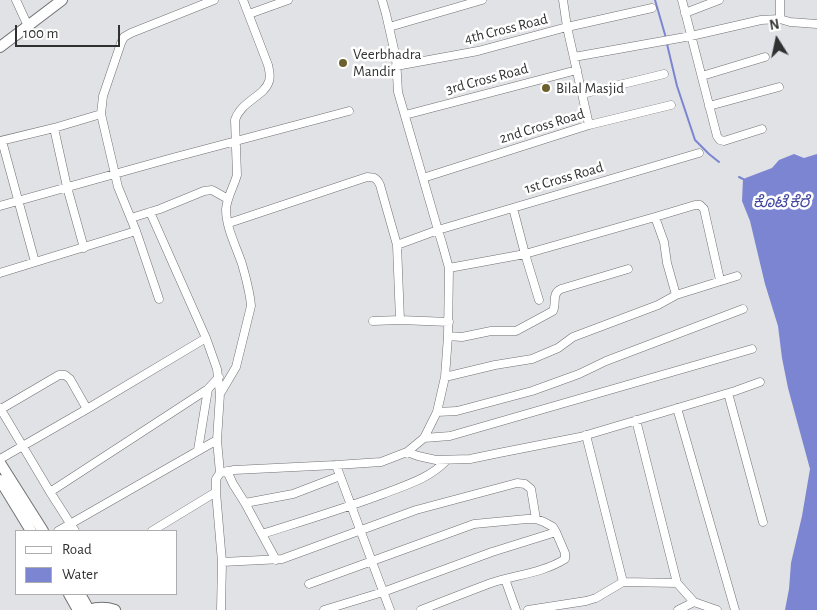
<!DOCTYPE html>
<html>
<head>
<meta charset="utf-8">
<style>
	body { margin:0 }
	#map { position:relative; width:817px; height:610px; overflow:hidden; background:#e1e2e5; font-family:"Alegreya Sans",sans-serif }
	canvas { display:block }
	.legend { position:absolute; left:15px; top:530px; width:162px; height:65px; box-sizing:border-box; background:#fff; border:1px solid #adadad; margin:0; padding:6px 9px; list-style:none; font-size:15px; color:#313132 }
	.legend li { display:flex; align-items:center; gap:10px; height:25px }
	.legend b { width:25px; border:1px solid #adadad }
	.north { position:absolute; left:752px; top:15px; width:50px; height:50px; -webkit-text-stroke:4px #fff; paint-order:stroke; rotate:350deg; font-size:14px; font-weight:700; line-height:20px; text-align:center; color:#313132 }
	.north::after { content:''; display:block; margin:auto; width:18px; height:22px; background:#313132; clip-path:polygon(50% 0,100% 100%,50% 72%,0 100%) }
	.scale { position:absolute; left:15px; top:25px; width:105px; height:22px; box-sizing:border-box; border:2px solid #313132; border-top:0; padding-left:6px; font-size:15px; line-height:18px; white-space:nowrap; color:#313132; -webkit-text-stroke:4px #fff; paint-order:stroke }
</style>
</head>
<body>
<div id="map">
<canvas width="817" height="610"></canvas>
<ul class="legend">
<li><b style="height:6px;background:#fff"></b>Road</li>
<li><b style="height:14px;background:#7b85d1"></b>Water</li>
</ul>
<div class="north">N</div>
<div class="scale">100 m</div>
</div>
<script>
const context = document.querySelector('canvas').getContext('2d');
context.lineJoin = 'round';
function paint(path, color) { context.fillStyle = color; context.fill(path, 'evenodd'); }
function stroke(path, color, width, dash) { context.strokeStyle = color; context.lineWidth = width; context.lineCap = dash ? 'butt' : 'round'; context.setLineDash(dash || []); context.stroke(path); }
function label(font, color, halo, rows, align = 'center') {
  context.font = font + ' "Alegreya Sans","Noto Sans Kannada",sans-serif'; context.lineWidth = 5; context.setLineDash([]); context.textBaseline = 'middle'; context.strokeStyle = halo; context.fillStyle = color; for (const [text, x, y, turn = 0] of rows) {
    context.save(); context.translate(x, y); context.rotate((+turn || 0) * Math.PI / 180); context.textAlign = isNaN(turn) ? turn : align; if (halo) context.strokeText(text, 0, 0); context.fillText(text, 0, 0); context.restore();
  }
}
const water = new Path2D(`
	M794,154L804,158L817,154V610H785L789,589L791,563L802,516L810,469L788,388L782,358L778,326L765,284L750,221L742,201L743,179L772,168L779,160Z`);
const stream = new Path2D(`
	M655,0L666,38
	M667,44L677,86L695,140L709,154L719,162
	M739,177L743,179`);
const minor = new Path2D(`
	M16,0L28,26
	M563,0L567,27L589,125
	M682,0L717,136L720,140L724,141L762,129
	M780,0V19
	M685,13L719,0
	M249,14L288,0
	M389,27L482,0
	M574,57L691,36L761,20L780,19L790,22L817,24
	M396,66L478,51L567,27L652,8
	M702,76L765,57
	M582,94L664,74
	M709,106L779,87
	M405,115L577,70
	M54,128L67,187L84,248
	M0,141L54,128L101,114
	M2,141L35,262
	M423,178L589,125L671,105
	M0,206L172,158L349,111
	M150,212L206,338L217,369L220,394L217,440L220,473
	M655,217L695,205H700L704,209L720,280
	M131,218L160,209L204,191L212,190L228,199
	M229,223L367,177C374,177 377,178 380,185L397,245L400,320
	M397,245L438,230L699,153
	M449,268L525,254L513,208
	M0,273L136,231
	M159,299L136,231L118,187L101,114L103,96L121,43L124,37L131,33L214,0
	M539,300L525,254L655,217L664,242L667,263L676,295
	M373,321L400,320L449,322
	M448,336L462,337L491,331H516L553,311C557,303 551,294 561,289L628,269
	M445,377L495,365L532,359L558,348L573,337L658,305L676,295L737,276
	M728,393L763,522
	M220,394L236,367L251,306C250,292 246,278 242,264C236,246 226,228 226,209C227,197 234,186 237,175L235,120C241,101 265,96 269,81C271,76 269,70 268,65L243,0
	M0,408L50,492L208,389L219,377
	M677,408L735,610
	M1,409L59,375H65L70,379L87,409
	M437,412L457,411L532,391L579,374L606,361L743,309
	M636,420L677,583
	M586,435L623,582
	M424,438L450,436L752,349
	M198,450L208,389
	M407,452L418,456L436,460L470,459L499,453L580,437L735,391L760,382
	M0,459L87,409L206,338
	M336,465L390,610
	M227,471L233,484L245,503L276,560
	M50,492L75,531
	M245,503L293,494L340,476
	M58,531L217,440
	M152,531L216,492
	M262,534C303,521 343,509 383,494C406,485 429,479 447,460
	M222,562L282,559L416,510L517,483L525,484L531,489L536,519
	M505,579L516,610
	M309,584L474,524L527,519H536L544,522L553,527L556,532
	M221,610L222,562L216,492V479L220,473L234,470L336,465L381,462L407,452L424,438L437,412L445,377L448,336L449,268L442,243L438,230L398,92L396,58L386,14L382,0
	M324,610L383,592L492,552L556,532L565,553V559C543,573 515,575 491,583C467,592 444,601 421,610
	M528,610L586,601L596,598L623,582L677,583L694,602L717,610
	M678,610L694,602`);
const major = new Path2D(`
	M0,47L62,0
	M0,463L43,531
	M0,480L31,531
	M69,594L78,610
	M80,594L89,610
	M89,610C98,607 106,607 115,610`);
const markers = [
	[343,63,5,"#6c612e"],
	[546,88,5,"#6c612e"]
];
const streetNames = [
	["4th Cross Road",506,29,-14],
	["3rd Cross Road",487,79,-15],
	["2nd Cross Road",542,126,-17],
	["1st Cross Road",564,178,-16]
];
const poiNames = [
	["Veerbhadra",353,54],
	["Mandir",353,71],
	["Bilal Masjid",556,88]
];
const waterNames = [
	["ಕೊಟೆ ಕೆರೆ",781,202]
];
paint(water, '#7b85d1');
stroke(stream, '#7b85d1', 2);
stroke(minor, '#707173', 9);
stroke(major, '#707173', 12);
stroke(minor, '#fff', 8);
stroke(major, '#fff', 10);
for (const [x, y, r, color] of markers) { const dot = new Path2D(); dot.arc(x, y, r, 0, 2 * Math.PI); context.fillStyle = color; context.fill(dot); stroke(dot, '#fff', 2); }
label('15px', '#313132', '#fff', streetNames);
label('15px', '#313132', '#fff', poiNames, 'left');
label('italic 16px', '#4346a1', '#fff', waterNames);
</script>
</body>
</html>
